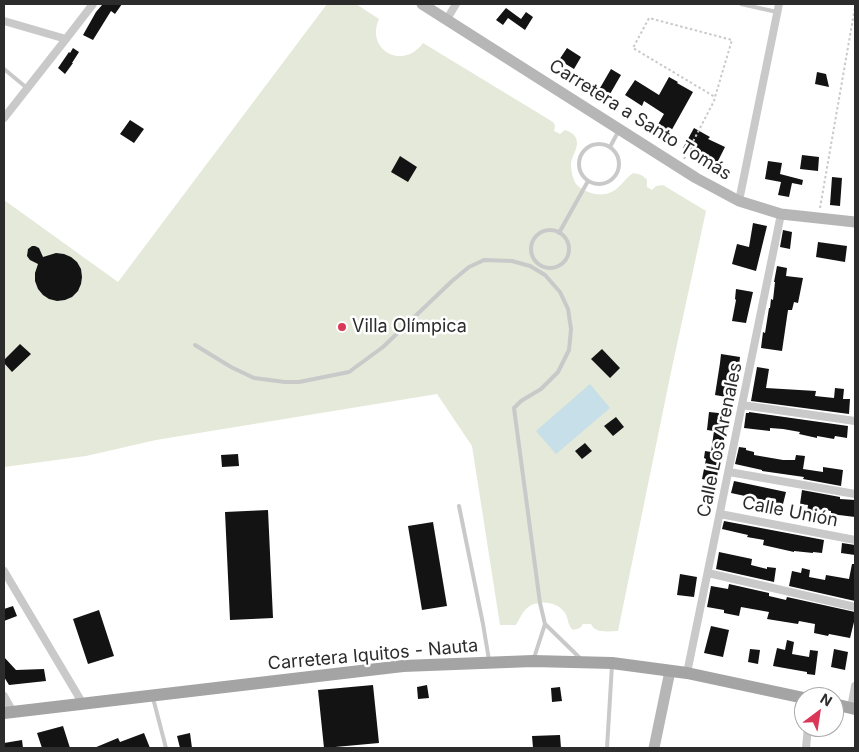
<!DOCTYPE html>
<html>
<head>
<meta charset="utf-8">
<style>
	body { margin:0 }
	#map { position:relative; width:859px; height:752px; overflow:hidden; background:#fff; font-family:Inter,sans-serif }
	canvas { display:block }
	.frame { position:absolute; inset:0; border:5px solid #2c2c2c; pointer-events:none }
	.north { position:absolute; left:794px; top:687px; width:50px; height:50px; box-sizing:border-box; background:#fff; border:1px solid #ababab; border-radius:50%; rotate:31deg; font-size:14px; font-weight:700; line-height:20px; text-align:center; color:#2c2c2c }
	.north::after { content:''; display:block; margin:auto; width:18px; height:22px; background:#da3657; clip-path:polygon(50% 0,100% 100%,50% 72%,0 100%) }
</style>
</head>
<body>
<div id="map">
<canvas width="859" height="752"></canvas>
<div class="frame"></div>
<div class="north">N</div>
</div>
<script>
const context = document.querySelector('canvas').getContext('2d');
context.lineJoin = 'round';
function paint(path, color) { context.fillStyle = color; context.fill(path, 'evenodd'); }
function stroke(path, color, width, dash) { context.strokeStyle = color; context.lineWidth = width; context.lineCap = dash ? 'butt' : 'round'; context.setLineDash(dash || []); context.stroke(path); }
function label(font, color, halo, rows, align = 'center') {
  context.font = font + ' Inter,sans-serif'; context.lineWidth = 5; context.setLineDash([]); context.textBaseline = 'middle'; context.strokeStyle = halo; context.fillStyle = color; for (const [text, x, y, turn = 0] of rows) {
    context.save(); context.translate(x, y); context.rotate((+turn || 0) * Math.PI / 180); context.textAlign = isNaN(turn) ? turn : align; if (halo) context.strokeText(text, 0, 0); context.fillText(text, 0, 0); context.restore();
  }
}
const green = new Path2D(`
	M327,4H356L379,19C365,50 403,71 423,43L553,122L555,126L554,131L560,134L565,130C571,132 577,135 577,143C577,151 571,157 571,165C571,171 573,179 576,184C583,192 599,197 609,193C619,190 624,179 633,173C639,174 643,175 647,180V187L652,190L656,186L663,185L706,211L671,372L618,631C608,631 595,634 591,624H583L580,628L573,630C567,625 569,619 565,613C557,601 537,599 526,609C522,613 519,620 516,625H500L472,446L437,394L156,440L86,456L4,467V200L118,282Z`);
const water = new Path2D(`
	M590,384L610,408L556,454L536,431Z`);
const building = new Path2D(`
	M101,4H122L115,14L111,11L93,40L83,35L96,12L102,5Z
	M506,8L521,19L526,12L533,17L525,30L508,18L503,25L496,20Z
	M73,48L79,52L72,63H73L65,74L58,68L69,52L70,53Z
	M567,48L581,57L574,69L559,60Z
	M611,69L621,75L610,94L600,88Z
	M817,72L826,74L829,87L815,84Z
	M669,77L678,82L677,83L693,92L665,142L652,135L664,114L644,101L642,106L625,95L635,80L659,95Z
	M130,120L144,129L134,143L120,134Z
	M694,128L710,137L708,139L725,147L715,167L701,160L702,158L683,148Z
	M802,155L819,157L818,171L800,169Z
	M400,156L417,167L408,182L391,172Z
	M768,161L782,163L780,174L803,180L802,185L792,183L789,197L778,195L781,182L765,179Z
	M832,177L842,178L840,206L830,205Z
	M753,223L767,226L756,271L732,264L737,244L749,247Z
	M783,230L792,232L790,249L780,247Z
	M818,242L847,246L845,262L816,257Z
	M32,246H35L39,248L43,257L56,253L64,254L71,257L77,262L81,269L82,277L81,284L78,291L72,297L65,300L57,301L49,299L43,295L38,289L35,281V273L38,264L30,260L27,256L28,249Z
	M777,266L787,268L786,276L803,278L798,303L794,302L792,310H788L782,351L761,348L763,332L765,333L769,308H770L771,299L773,300L775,282H774Z
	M736,289L753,292L746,323L732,321L736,300L735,299Z
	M20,344L31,354L12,372L4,363V360Z
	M602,349L620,368L610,378L591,359Z
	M721,354L740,357L739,366H737L732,398L715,395L720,363Z
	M757,367L769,369L766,388L816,391L815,396L834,398L835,388L844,389L843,399H850L849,414L751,401Z
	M709,412L728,414L726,432H725L721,461H720L716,482L702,479L706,459L704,458L705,451L711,452L714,431L707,430Z
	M749,412L848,426L847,438L835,436L834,439L817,436V438L799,434L800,432L783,429L770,428V431L744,428L746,413H749Z
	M616,417L624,427L613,436L604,426Z
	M585,443L592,451L582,459L575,451Z
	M739,447L746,448V450L754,452V455L783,460H795L796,455L805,456L803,469L823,472V467L843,470L841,486L803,479L804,477L762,471V470L735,464Z
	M238,454L239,466L222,467L221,455Z
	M734,481L786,492L783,504L731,493Z
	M802,490L840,497V499L855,500V517L831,514V511L815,509L814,514L807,513L808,505L800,504Z
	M268,510L273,618L230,620L225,512Z
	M724,521L824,540L822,553L813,552V553L794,551V552L763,545L764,540L747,537L748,535L722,529Z
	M433,522L447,606L422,610L408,526Z
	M842,543L855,545V555L841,553Z
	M719,552L752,559L751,565L767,569V567L776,568L774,582L716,569Z
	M852,564H855V601L789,586L792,571L801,573L802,568L810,570L809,577L825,580L826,575L849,579Z
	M680,574L697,577L694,597L677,595Z
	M729,584L769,593V596L786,600L787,597L855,612V618L850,638L829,634L828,636L814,633L815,624L799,621L798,624L767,619L769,612L741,607L739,616L724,613V610L707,607L711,586L728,589Z
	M13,606L17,616L4,621V609Z
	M99,610L114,656L88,664L73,619Z
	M711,626L729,630L723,657L704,653Z
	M787,640L794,642L792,654L809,657L810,650L818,651L815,675L807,674V672L773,666L777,648L785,650Z
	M750,649L760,650L758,664L748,662Z
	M834,649L848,652L845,670L831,667Z
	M4,657L16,670L44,669L46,681L9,685L4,677Z
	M373,685L379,743L324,748L318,690Z
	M427,685L429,698L418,699L417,687Z
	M560,687L562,701L552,702L551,688Z
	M63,726L70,748H42L37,733Z
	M144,733L150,748H94L118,738L120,742Z
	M190,733L192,748H180L177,736Z
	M560,735L561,748H533L532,736Z
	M22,740L23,748H4V743Z`);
const path = new Path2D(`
	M684,159L714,101L715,97L732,40L649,18L633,48L715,97
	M820,208L855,7`);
const lane = new Path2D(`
	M741,4L777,12
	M4,69L27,88
	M579 164a20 20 0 1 1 40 0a20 20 0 1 1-40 0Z
	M610,147L618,132
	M531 249a19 19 0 1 1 38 0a19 19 0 1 1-38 0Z
	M559,233L588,181
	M195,345L231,367L254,378L285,382H299L349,372L383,347L452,281L469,267L484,260L512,261L530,266L545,275L560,292L568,309L571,329L569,350L558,372L541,389L521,401L514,408L540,603L545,624L534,658
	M459,506L483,624L489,660
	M545,624L581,659
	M153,698L166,748
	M607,748L612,665`);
const street = new Path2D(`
	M447,19L456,4
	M4,21L66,39
	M4,118L66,39L93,4
	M739,201L779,4
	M742,405L855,421
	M729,472L855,494
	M720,514L855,540
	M4,571L83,704
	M708,573L855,607
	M687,673L781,214
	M4,696L13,712
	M851,708L855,686
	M806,748L808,727`);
const secondary = new Path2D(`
	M422,4L696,178L739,201L781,214L855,222
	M654,748L670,671`);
const primary = new Path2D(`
	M834,704L855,709
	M4,713L403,666L533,661L612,663L687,673L804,698`);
const markers = [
	[342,327,5,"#da3657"]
];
const streetNames = [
	["Carretera a Santo Tomás",640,120,32],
	["Calle Los Arenales",720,440,-78],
	["Calle Unión",790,512,11],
	["Carretera Iquitos - Nauta",373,655,-5]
];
const poiNames = [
	["Villa Olímpica",352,327]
];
paint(green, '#e4e9d9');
paint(water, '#c6dfe8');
paint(building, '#131313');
stroke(path, '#c9c9c9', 2, [2.5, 2.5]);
stroke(lane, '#c9c9c9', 4);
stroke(street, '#c9c9c9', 8);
stroke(secondary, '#b6b6b6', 11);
stroke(primary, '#a4a4a4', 12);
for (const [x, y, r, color] of markers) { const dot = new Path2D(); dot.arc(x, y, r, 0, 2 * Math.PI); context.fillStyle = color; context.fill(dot); stroke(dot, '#fff', 2); }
label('18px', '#2c2c2c', '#fff', streetNames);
label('18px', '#2c2c2c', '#fff', poiNames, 'left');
</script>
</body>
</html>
